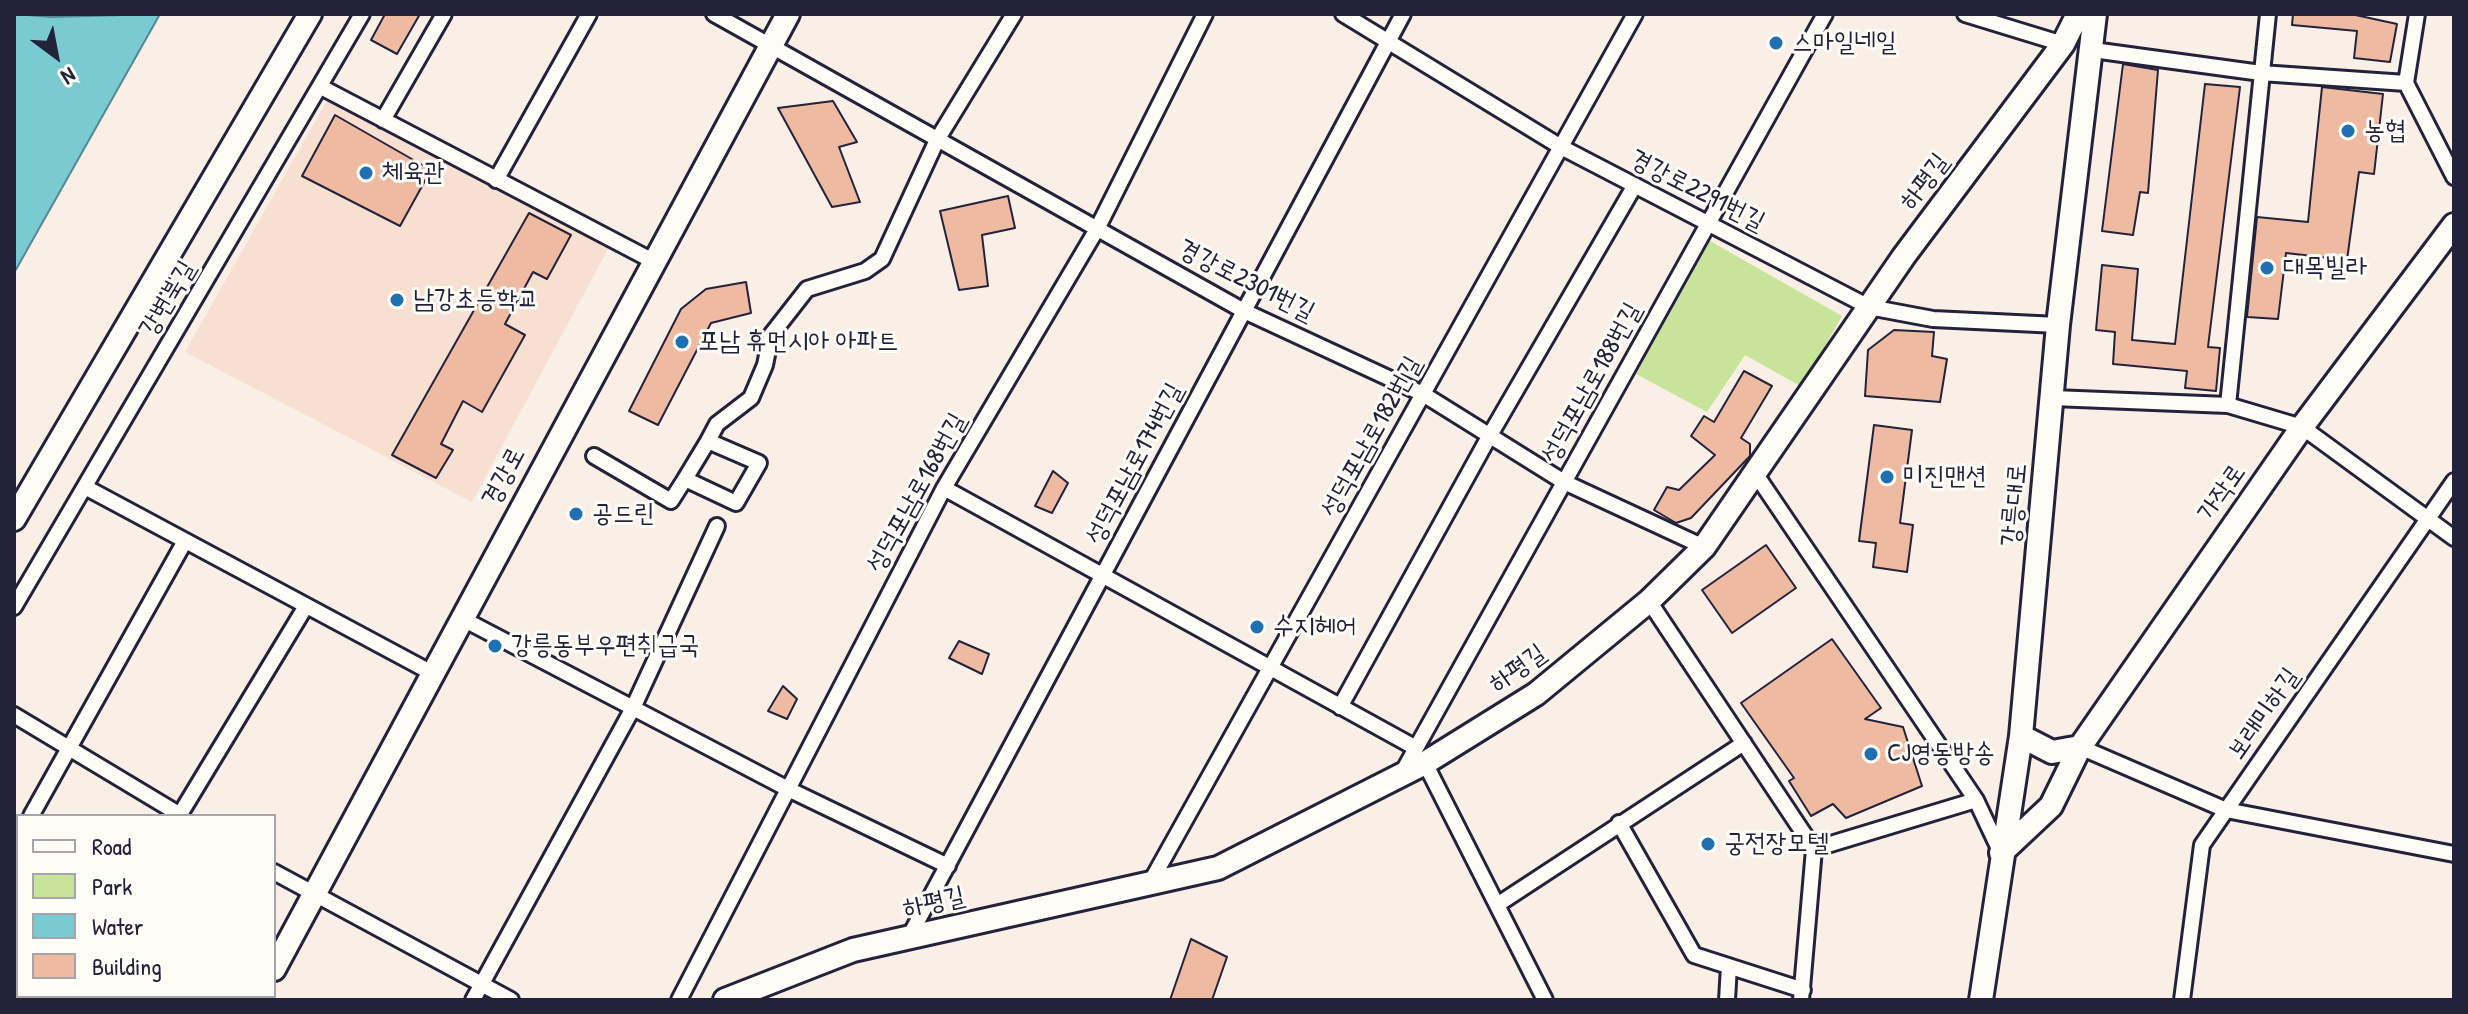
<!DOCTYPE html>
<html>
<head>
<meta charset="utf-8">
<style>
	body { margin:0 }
	#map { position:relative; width:2468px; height:1014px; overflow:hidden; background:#faefe6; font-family:"Patrick Hand",sans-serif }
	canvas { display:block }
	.frame { position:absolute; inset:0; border:16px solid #22223b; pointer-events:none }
	.legend { position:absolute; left:16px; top:814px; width:260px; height:184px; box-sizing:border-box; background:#fdfcf7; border:2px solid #a5a5ac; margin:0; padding:10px 14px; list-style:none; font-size:24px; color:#22223b }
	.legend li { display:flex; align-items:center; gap:16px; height:40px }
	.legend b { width:40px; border:2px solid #a5a5ac }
	.north { position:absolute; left:16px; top:16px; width:80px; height:80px; -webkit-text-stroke:6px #fdfcf7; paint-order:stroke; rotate:148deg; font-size:22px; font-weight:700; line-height:32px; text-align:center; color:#22223b }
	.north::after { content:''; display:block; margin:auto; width:28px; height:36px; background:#22223b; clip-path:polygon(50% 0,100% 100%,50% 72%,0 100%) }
</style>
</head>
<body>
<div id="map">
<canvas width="2468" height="1014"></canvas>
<div class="frame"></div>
<ul class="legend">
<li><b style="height:10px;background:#fdfcf7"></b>Road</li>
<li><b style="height:22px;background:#c8e49b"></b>Park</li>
<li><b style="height:22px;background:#79cad1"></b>Water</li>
<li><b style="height:22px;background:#efbaa2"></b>Building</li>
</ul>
<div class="north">N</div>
</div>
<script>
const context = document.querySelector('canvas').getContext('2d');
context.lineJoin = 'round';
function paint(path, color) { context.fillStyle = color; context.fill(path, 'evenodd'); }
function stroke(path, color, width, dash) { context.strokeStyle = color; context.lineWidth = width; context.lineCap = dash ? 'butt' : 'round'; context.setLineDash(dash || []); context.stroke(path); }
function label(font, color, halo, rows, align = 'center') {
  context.font = font + ' "Patrick Hand","Poor Story",sans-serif'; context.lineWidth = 6; context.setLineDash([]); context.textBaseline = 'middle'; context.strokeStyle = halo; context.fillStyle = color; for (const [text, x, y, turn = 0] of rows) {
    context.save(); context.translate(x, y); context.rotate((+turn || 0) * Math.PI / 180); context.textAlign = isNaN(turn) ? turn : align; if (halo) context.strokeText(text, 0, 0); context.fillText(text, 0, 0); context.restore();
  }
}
const built = new Path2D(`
	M329,97L608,249L472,502L185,352Z`);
const green = new Path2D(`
	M1710,241L1842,316L1802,387L1745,355L1707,412L1636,374Z`);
const water = new Path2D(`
	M14,14L52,17L160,14L14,273Z`);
const building = new Path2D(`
	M385,14H420L397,54L371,40Z
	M2293,14H2351L2397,24L2390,62L2354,58L2357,31L2292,25Z
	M2123,64L2158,70L2148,193L2140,192L2133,235L2102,231Z
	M2205,84L2240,87L2208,347L2220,348L2216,391L2185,388L2187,371L2113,364L2115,332L2096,330L2102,265L2138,269L2132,340L2175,344Z
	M2322,87L2383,94L2374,174L2359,172L2347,260L2286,253L2278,319L2247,317L2257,217L2308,222Z
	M833,101L857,142L839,147L860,202L832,207L778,108Z
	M335,115L431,170L400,226L302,176Z
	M1008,196L1015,228L982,235L988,286L959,290L940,211Z
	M529,213L571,235L547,279L533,272L505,324L525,335L482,412L463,401L441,444L453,450L436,478L392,455Z
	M746,282L751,313L711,323L658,425L629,411L681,309L706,289Z
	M1894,330L1934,332L1932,356L1947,359L1940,402L1865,396L1868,350Z
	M1744,371L1772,386L1741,438L1750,444V456L1691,518L1676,523L1654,510L1667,487L1679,490L1715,455L1691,436L1704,416L1714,422Z
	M1874,425L1912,430L1900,523L1913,525L1907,572L1873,567L1876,543L1859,541Z
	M1053,471L1068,483L1052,513L1035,506Z
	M1766,545L1796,588L1732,633L1702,590Z
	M1832,639L1881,708L1865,719L1903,727L1922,786L1846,818L1833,804L1811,816L1789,781L1794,778L1741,703Z
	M959,641L989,654L982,674L949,658Z
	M783,686L797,699L787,719L768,711Z
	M1191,939L1227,957L1212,1000H1170Z`);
const street = new Path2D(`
	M714,14L1244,311L1423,394L1564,482L1704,547
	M1343,14L1561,147L1869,307L1933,319L2058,325
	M1965,14L2063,44
	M2417,14L2406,83L2454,177
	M2093,50L2261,73L2406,83
	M321,87L653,261
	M383,120L444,14
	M496,180L589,14
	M2053,398L2228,405L2302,427L2454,538
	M2228,405L2268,14
	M594,456L671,501L685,479L736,503L759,463L708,441L717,424L751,398L765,365L771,335L807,289L865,271L882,259L937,140L1014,14
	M1755,473L1976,800L2001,853
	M685,479L708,441
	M85,487L432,673
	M944,488L1416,748
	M1649,601L1814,849L1801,1000
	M14,607L362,14
	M461,618L788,789L948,866
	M1340,707L1490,435L1635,185
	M14,715L182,816
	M2080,747L2226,810L2454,854
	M1425,763L1545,1000
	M1401,775L1825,14
	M31,816L185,541
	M179,816L306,606
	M1619,823L1694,955L1803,990
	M14,847L18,839
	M1814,849L1976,800
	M274,872L511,1000
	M1150,883L1635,14
	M1497,905L1744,743
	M909,937L1403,14
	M77,1000L80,996
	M473,1000L633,708L717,526
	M679,1000L944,488L1097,229L1205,14
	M1727,1000L1729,966
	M2182,1000L2202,845L2454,481`);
const secondary = new Path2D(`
	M14,519L310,14
	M2021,736L2052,752L2080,747L2302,427L2454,225
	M2001,853L2051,806L2080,747
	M274,969L788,14
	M257,1000L259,996
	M725,1000L853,950L1218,868L1425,763L1536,694L1649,601L1704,547L1904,256L2063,44L2078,14
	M1981,1000L2021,736L2058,325L2095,14`);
const markers = [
	[1776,43,8,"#1f6fb2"],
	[2348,131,8,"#1f6fb2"],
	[366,173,8,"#1f6fb2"],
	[2267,268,8,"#1f6fb2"],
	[397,300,8,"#1f6fb2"],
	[682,342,8,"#1f6fb2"],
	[1887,477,8,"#1f6fb2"],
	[576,514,8,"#1f6fb2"],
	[1257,627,8,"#1f6fb2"],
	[495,646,8,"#1f6fb2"],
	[1871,754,8,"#1f6fb2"],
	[1708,844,8,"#1f6fb2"]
];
const poiNames = [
	["스마일네일",1792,43],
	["농협",2364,131],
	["체육관",382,173],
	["대목빌라",2283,268],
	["남강초등학교",413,300],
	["포남 휴먼시아 아파트",698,342],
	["미진맨션",1903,477],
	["공드린",592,514],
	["수지헤어",1273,627],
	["강릉동부우편취급국",511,646],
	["CJ영동방송",1887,754],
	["궁전장모텔",1724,844]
];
const streetNames = [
	["하평길",1925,182,-53],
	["경강로2291번길",1697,191,27],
	["경강로2301번길",1246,281,27],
	["강변북길",168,299,-59],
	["성덕포남로188번길",1592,383,-61],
	["성덕포남로182번길",1372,437,-61],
	["성덕포남로174번길",1135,464,-62],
	["경강로",504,477,-62],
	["성덕포남로168번길",917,493,-61],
	["가작로",2222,493,-55],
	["강릉대로",2015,505,-85],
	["하평길",1518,669,-36],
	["보래미하길",2264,714,-55],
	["하평길",934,903,-13]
];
paint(built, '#f7dfd2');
paint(green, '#c8e49b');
paint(water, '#79cad1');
stroke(water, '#568795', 2);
paint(building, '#efbaa2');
stroke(building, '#22223b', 2);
stroke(street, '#22223b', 20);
stroke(secondary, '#22223b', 28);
stroke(street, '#fdfcf7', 14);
stroke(secondary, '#fdfcf7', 22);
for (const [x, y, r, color] of markers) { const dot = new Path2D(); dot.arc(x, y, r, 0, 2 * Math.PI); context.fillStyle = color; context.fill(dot); stroke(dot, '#fdfcf7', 3); }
label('26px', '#22223b', '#fdfcf7', poiNames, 'left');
label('26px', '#22223b', '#fdfcf7', streetNames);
</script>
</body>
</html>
